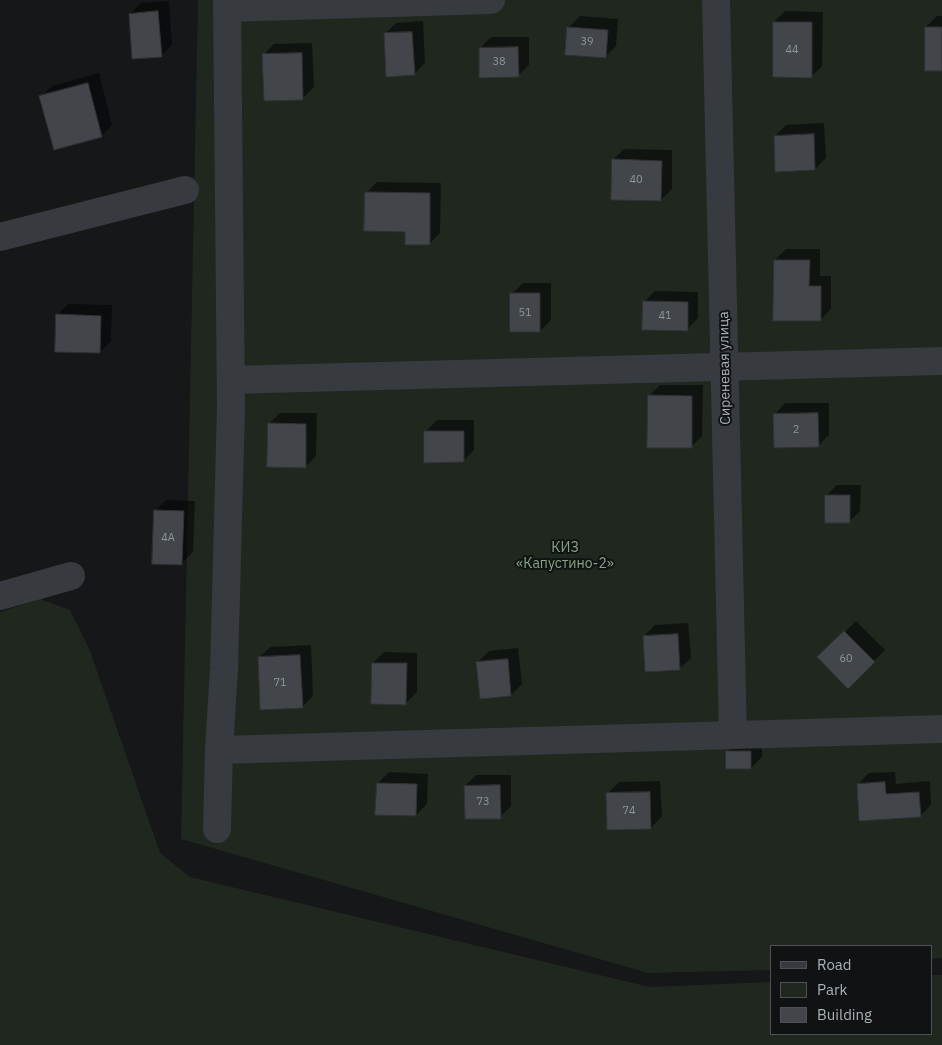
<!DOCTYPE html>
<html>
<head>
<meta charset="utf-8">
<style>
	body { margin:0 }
	#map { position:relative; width:942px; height:1045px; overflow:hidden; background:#161719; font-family:"IBM Plex Sans",sans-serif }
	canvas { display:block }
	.legend { position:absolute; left:770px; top:945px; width:162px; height:90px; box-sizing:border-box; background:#111214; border:1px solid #4d5256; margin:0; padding:6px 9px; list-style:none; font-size:15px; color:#a8b2b9 }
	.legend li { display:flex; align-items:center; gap:10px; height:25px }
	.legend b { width:25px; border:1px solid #4d5256 }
</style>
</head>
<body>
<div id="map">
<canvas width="942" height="1045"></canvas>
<ul class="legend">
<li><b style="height:6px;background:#373a3e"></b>Road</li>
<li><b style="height:14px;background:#1f271e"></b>Park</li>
<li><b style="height:14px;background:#424549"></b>Building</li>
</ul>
</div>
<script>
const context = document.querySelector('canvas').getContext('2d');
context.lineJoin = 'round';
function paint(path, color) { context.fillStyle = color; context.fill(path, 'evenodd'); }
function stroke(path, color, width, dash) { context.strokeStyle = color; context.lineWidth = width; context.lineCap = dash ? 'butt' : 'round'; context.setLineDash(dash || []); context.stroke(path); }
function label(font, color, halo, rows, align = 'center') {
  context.font = font + ' "IBM Plex Sans",sans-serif'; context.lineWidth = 4; context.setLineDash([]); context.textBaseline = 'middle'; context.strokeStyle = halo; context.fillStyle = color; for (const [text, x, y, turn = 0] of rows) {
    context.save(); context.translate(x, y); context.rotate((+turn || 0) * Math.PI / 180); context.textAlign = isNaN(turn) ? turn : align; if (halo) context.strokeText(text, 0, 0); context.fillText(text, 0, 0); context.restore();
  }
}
const green = new Path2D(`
	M198,0H942V958L931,959V946H771V970L648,973L181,839Z
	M40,599L70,610L90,651L160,853L190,877L650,987L771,982V1034H931V975H942V1045H0V612Z`);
const shadow = new Path2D(`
	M169,1L172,45L161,56L130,14L141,3Z
	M785,11L823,12L822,66L811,77L774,22Z
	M580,16L618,19L616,46L605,57L569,27Z
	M937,16H942V70L926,27Z
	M423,21L425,63L414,74L385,34L396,23Z
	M491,37H529V65L518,76L480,48Z
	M312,43L314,87L303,98L263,55L274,44Z
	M99,73L112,125L101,136L41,97L52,86Z
	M824,123L826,158L815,169L775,136L786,125Z
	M624,149L672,150V189L661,200L613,160Z
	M377,182L441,183L440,233L429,244L406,230L366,193Z
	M786,249H820V276H831V309L820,320L775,260Z
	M523,283H551V320L540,331L512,294Z
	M655,291L698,292V318L687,330L644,302Z
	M68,304L112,305L111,341L100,352L57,315Z
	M660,385H703L702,436L691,447L649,396Z
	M785,403H829V435L818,446L774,415Z
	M280,413H317L316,456L305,467L269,424Z
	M437,420H474V450L463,461L426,431Z
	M837,485H861L860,511L849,522L826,496Z
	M166,500L195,501L193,552L182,563L155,511Z
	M856,621L885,650L848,687L819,657Z
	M688,623L691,658L679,669L644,636L655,625Z
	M311,645L313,696L302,707L259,658L270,647Z
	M518,648L522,684L511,695L478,662L489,651Z
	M384,652L417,653V692L406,703L373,663Z
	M738,741H762V757L751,768L727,752Z
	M389,772L428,774L427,804L416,815L378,783Z
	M895,772L896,784L930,781L931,805L920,816L858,784L869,773Z
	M476,775H511V806L500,817L465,786Z
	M660,781L662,816L651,828L608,793L619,782Z`);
const building = new Path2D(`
	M158,11L162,57L132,59L129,14Z
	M773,22H812V78L773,77Z
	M567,27L608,30L606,58L565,55Z
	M925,27H942V71H925Z
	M412,32L415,75L386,77L384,33Z
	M518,47L519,77L479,78V48Z
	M302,53L303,100L264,101L262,54Z
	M88,83L102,137L54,150L39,96Z
	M814,134L815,170L775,172L774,136Z
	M612,159L662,161L661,201L611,200Z
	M365,192L430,193V245H405V232L364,231Z
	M774,260H810L809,286H821V321H773Z
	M510,293H540V332H510Z
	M643,301L688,302V331L642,330Z
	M56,314L101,316L100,353L55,352Z
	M648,395L692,396V448H647Z
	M818,413L819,447L774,448L773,414Z
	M268,423L306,424V468L267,467Z
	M424,431H464V462L424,463Z
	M825,495H850V523H825Z
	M154,510L184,511L182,565L152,564Z
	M844,631L875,662L848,689L817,657Z
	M678,634L680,670L645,672L643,636Z
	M300,655L303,708L260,710L258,657Z
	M508,659L511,696L480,699L476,662Z
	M372,663H407L406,705L371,704Z
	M726,751H751V769H726Z
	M885,782L886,794L919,792L921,817L859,821L857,784Z
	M377,783L417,784L416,816L375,815Z
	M500,785L501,819H465L464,786Z
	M650,792L651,829L607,830L606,793Z`);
const minor = new Path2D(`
	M716,0L733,735
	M227,8L491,0
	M0,237L185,190
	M231,380L942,361
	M0,596L71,576
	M219,750L942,729
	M217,829L219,750L224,669L231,408L227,0`);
const numberNames = [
	["39",587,42],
	["44",792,50],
	["38",499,62],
	["40",636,180],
	["51",525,313],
	["41",665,316],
	["2",796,430],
	["4А",168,538],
	["60",846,659],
	["71",280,683],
	["73",483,802],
	["74",629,811]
];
const streetNames = [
	["Сиреневая улица",725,368,-91]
];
const parkNames = [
	["КИЗ",565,548],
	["«Капустино-2»",565,564]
];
paint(green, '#1f271e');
paint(shadow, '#0007');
paint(building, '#424549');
stroke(building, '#303135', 1);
stroke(minor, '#373a3e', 28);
label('11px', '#8e979d', null, numberNames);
label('14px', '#a8b2b9', '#111214', streetNames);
label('14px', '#86a47f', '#111214', parkNames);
</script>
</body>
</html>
